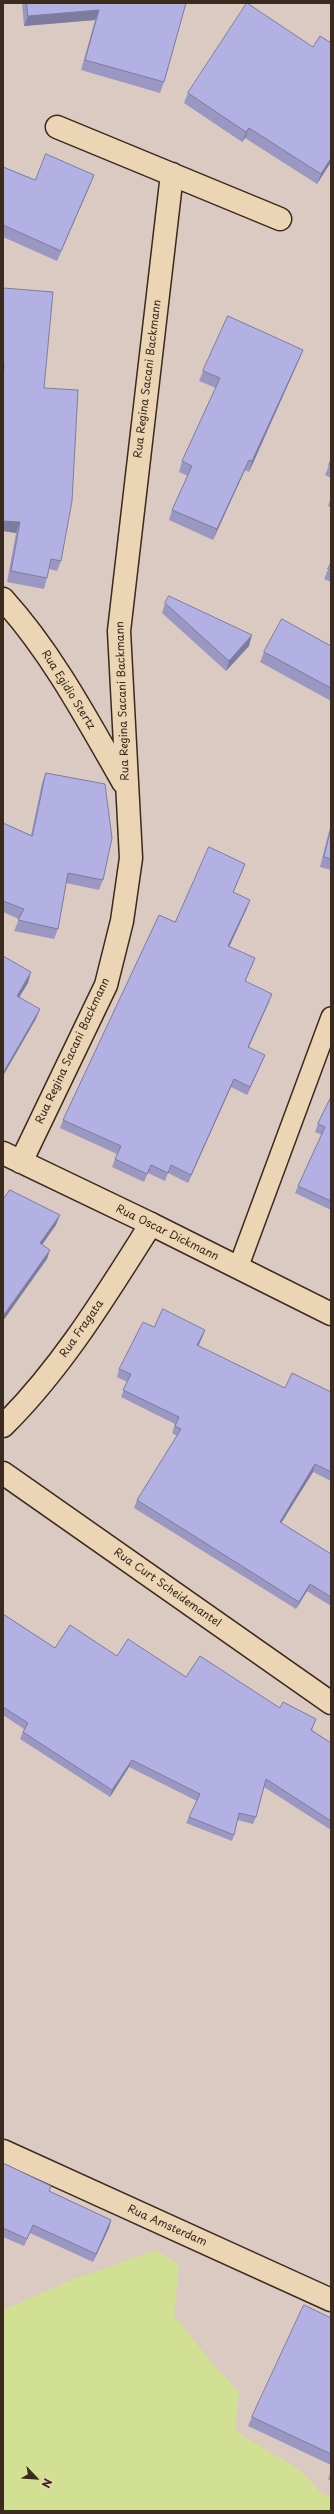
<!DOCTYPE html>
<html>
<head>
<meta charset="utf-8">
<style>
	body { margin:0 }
	#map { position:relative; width:334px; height:2514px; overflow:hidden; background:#dacac2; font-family:"Playpen Sans",sans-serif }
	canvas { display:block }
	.frame { position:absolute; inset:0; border:4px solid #3b2a1e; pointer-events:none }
	.north { position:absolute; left:16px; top:2458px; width:40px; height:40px; -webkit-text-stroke:3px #ebd5b4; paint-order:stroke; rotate:115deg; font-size:11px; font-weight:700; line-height:16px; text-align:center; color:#3b2a1e }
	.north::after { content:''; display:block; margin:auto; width:14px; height:18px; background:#3b2a1e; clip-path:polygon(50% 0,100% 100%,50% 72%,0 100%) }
</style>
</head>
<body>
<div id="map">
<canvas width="334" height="2514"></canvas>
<div class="frame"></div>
<div class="north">N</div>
</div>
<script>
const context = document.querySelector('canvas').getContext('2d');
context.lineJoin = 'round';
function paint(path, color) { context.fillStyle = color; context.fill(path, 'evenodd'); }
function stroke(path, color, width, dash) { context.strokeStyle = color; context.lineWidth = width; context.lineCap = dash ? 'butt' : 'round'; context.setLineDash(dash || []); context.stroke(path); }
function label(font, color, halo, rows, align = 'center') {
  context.font = font + ' "Playpen Sans",sans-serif'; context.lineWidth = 3; context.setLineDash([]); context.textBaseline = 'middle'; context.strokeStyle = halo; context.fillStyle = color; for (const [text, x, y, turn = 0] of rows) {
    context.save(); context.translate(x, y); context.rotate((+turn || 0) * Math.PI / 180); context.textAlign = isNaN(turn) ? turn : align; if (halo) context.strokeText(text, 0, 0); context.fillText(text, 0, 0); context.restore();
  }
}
const green = new Path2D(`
	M156,2250L179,2265L174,2315L212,2363L239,2392L235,2431L300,2470L322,2494L331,2497V2511H3V2310L69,2281Z`);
const service = new Path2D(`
	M238,1268L331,1017`);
const minor = new Path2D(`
	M57,127L280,219
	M3,599C52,653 87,719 123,782
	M3,1153L151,1224
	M21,1162L106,985L122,921L131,858L119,631L172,174
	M3,1473L331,1703
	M3,2151L331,2300`);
const tertiary = new Path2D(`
	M3,1426C62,1368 106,1295 151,1224L331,1314`);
const wall = new Path2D(`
	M22,3H186L164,82L160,93L81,70L95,20L24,26Z
	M331,43V162L317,184L245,138L242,142L184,103L188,93L313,47Z
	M3,167L35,180L90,185L57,261L3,237Z
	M3,288L44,388L61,561L57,571L49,569L47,578L44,589L7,582L16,533L3,531Z
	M303,350L299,360L249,472L245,470L213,540L169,520L172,510L188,476L179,472L182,461L216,388L199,381L203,371Z
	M331,460V478L325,475Z
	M331,497V508L328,506Z
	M331,563V582L324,579Z
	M165,603L249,646L226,671L162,613Z
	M331,646V701L260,662L264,652Z
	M46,773L103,880L99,890L66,883L58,929L54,939L14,931L19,919L3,912V823L31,835L42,783Z
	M331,823V870L320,867Z
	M245,864L233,892L247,908L229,947L255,958L245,981L269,1002L249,1047L262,1062L247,1095L231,1087L188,1183L168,1173L165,1181L148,1173L144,1182L112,1167L117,1154L60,1128L63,1120L175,922Z
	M331,1097V1210L295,1193L298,1186L322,1135L315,1132L318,1124Z
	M154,1327L205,1330L198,1346L285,1388L331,1392V1481L313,1472L281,1523L331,1554V1606L307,1591L296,1609L134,1508L137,1500L177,1436L172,1433L175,1424L121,1397L127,1382L117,1377L119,1369Z
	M3,1614L55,1648L117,1656L186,1677L316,1719L312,1730L331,1743V1830L264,1787L256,1817L253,1824L237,1820L234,1835L232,1841L186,1823L197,1801L129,1767L110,1797L20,1739L23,1732L24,1729L3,1715Z
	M3,2163L49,2191L111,2220L109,2228L93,2262L30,2233L24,2246L3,2237Z
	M331,2318V2465L248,2426L252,2417Z
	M331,2471V2481L328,2479Z`);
const shadedWall = new Path2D(`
	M99,10L95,20L24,26L28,16Z
	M249,128L245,138L242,142L246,132Z
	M331,158V162L317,184L321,174Z
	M94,175L90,185L57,261L61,251Z
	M303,350L299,360L249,472L252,461Z
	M249,460L245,470L213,540L217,529Z
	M3,521L20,522L16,533L3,531Z
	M252,635L249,646L226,671L229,661Z
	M245,864L242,872L230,900L233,892Z
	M250,900L247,908L226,954L228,946Z
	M255,958L252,966L242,989L245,981Z
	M31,972L28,983L14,1006L17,996Z
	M272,994L269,1002L245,1055L248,1047Z
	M40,1009L36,1019L3,1076V1073Z
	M265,1055L262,1062L247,1095L250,1087Z
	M234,1079L231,1087L188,1183L191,1175Z
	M60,1215L56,1225L37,1252L40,1243Z
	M50,1250L47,1259L3,1321V1316Z
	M205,1330L202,1338L195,1353L197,1345Z
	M315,1464L313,1472L277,1530L280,1522Z
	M310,1584L307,1591L296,1609L299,1602Z
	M132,1760L129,1767L110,1797L112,1790Z
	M111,2220L109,2228L93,2262L96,2254Z`);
const building = new Path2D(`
	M27,3H186L164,82L85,60L99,10L28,16Z
	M247,3L313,47L320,36L331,43V158L321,174L249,128L246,132L188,93Z
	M46,154L94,175L61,251L3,225V167L35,180Z
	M3,288L53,292L44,388L78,390L72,501L61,561L51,559L47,578L11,571L20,522L3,521V381L4,364H3Z
	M228,316L303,350L252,461L249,460L217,529L172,510L192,466L182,461L220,378L203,371Z
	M331,460V466L329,465Z
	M331,563V570L328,569Z
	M169,596L252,635L229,661L165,603Z
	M282,619L331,646V688L264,652Z
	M46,773L105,784L112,838L103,880L68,873L58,929L18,920L24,909L3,901V823L32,836Z
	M331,829V859L324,857Z
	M209,847L245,864L233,892L250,900L228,946L255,958L245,981L272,994L248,1047L265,1055L250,1087L234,1079L191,1175L171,1165L168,1173L151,1165L147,1174L115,1159L121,1146L63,1120L159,915L175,922Z
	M3,956L31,972L17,996L40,1009L3,1073Z
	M331,1097V1201L298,1186L325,1127L318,1124Z
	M10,1190L60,1215L40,1243L50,1250L3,1316V1200Z
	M163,1309L205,1330L197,1345L285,1388L292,1373L331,1392V1472L315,1464L280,1522L331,1554V1597L310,1584L299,1602L137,1500L181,1429L175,1426L179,1417L123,1390L131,1374L119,1369L143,1322L154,1327Z
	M3,1614L55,1648L70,1625L117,1656L128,1639L186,1677L200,1656L280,1708L283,1702L316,1719L311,1730L331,1743V1821L266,1779L256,1817L239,1813L234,1835L189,1817L200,1794L132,1760L112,1790L23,1732L28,1723L3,1707Z
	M3,2163L51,2186L49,2191L111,2220L96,2254L33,2225L27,2239L3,2228Z
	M304,2305L331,2318V2454L252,2417Z`);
const streetNames = [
	["Rua Regina Sacani Backmann",148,379,-83],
	["Rua Egidio Stertz",68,690,58],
	["Rua Regina Sacani Backmann",123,701,-92],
	["Rua Regina Sacani Backmann",73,1051,-65],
	["Rua Oscar Dickmann",167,1233,26],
	["Rua Fragata",82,1329,-55],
	["Rua Curt Scheidemantel",167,1588,35],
	["Rua Amsterdam",167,2226,24]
];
paint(green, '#d1e093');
stroke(service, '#3b2a1e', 22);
stroke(minor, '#3b2a1e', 25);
stroke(tertiary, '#3b2a1e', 25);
stroke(service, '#ebd5b4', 19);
stroke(minor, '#ebd5b4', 22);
stroke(tertiary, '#ebd5b4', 22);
paint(wall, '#9a98c3');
paint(shadedWall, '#7d7c9f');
paint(building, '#b3b1e3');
stroke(building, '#7d7c9f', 1);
label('11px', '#3b2a1e', '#ebd5b4', streetNames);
</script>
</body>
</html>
